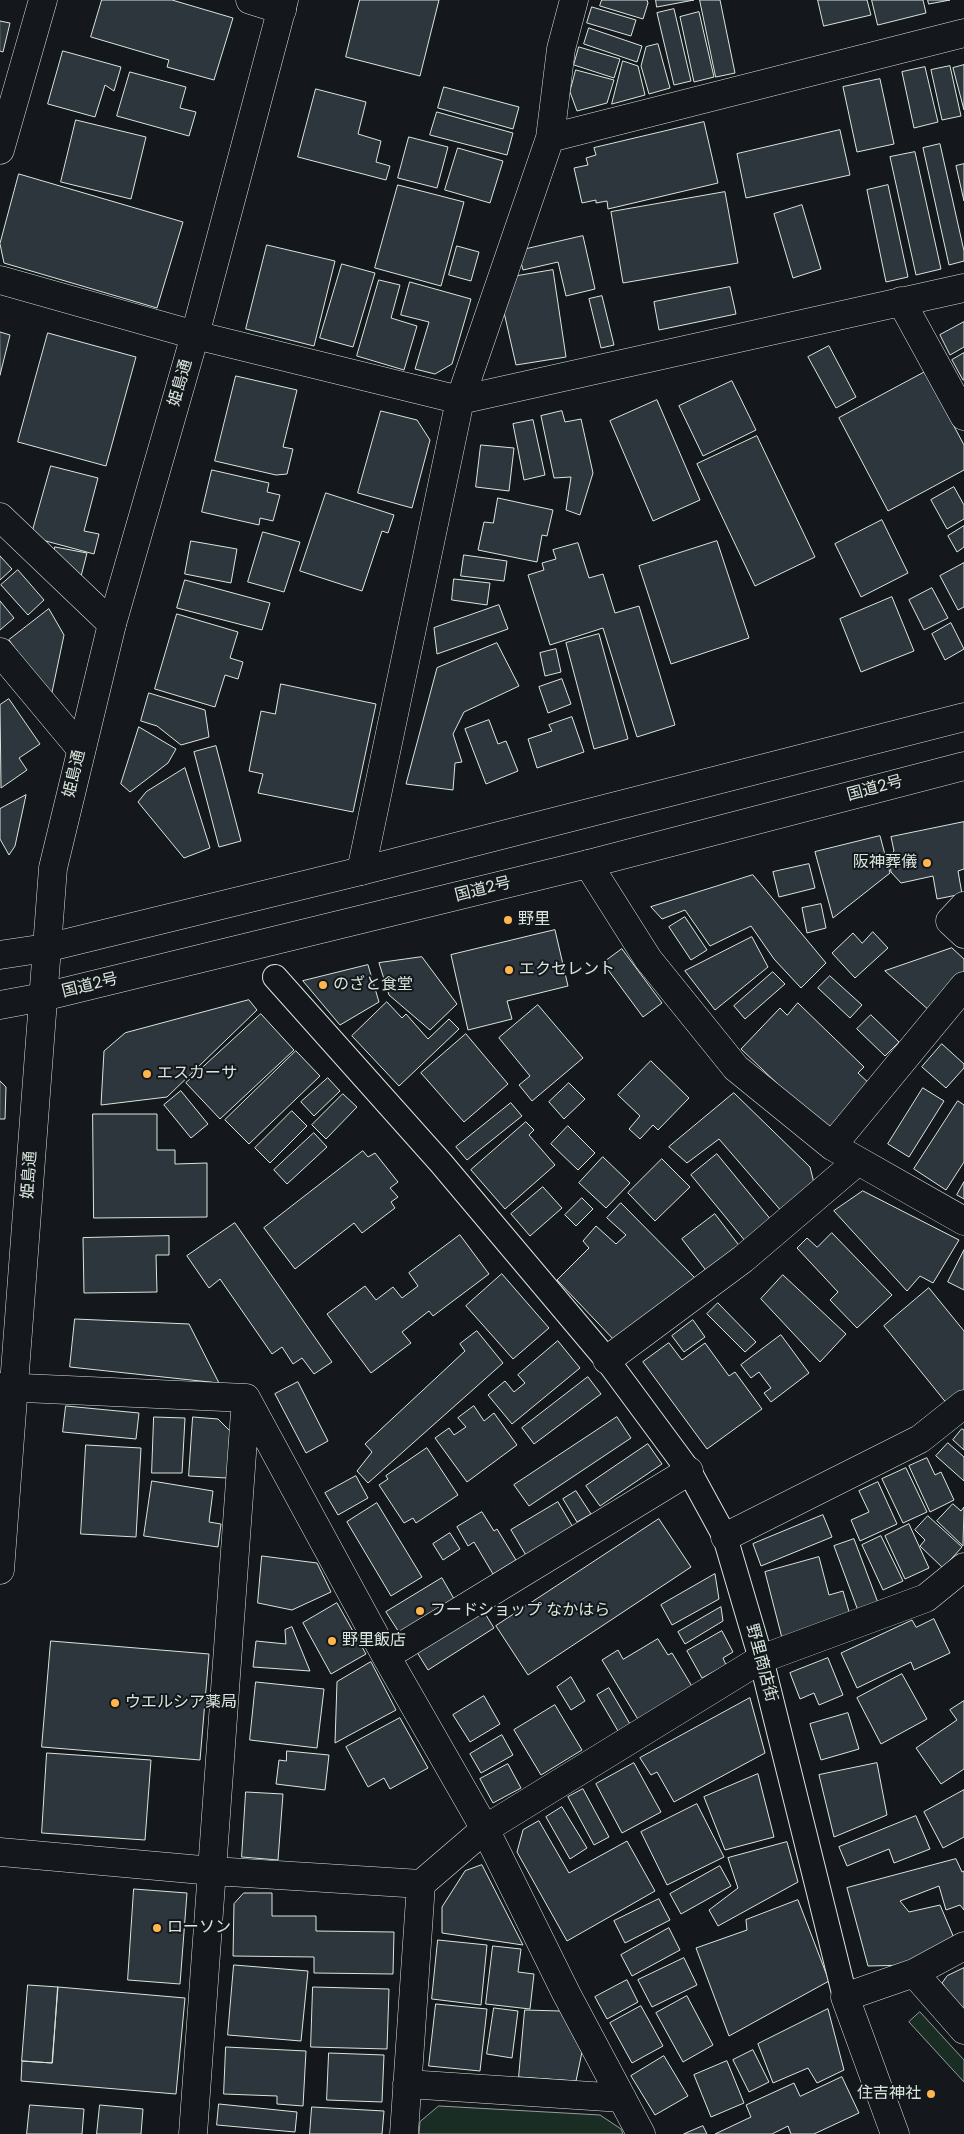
<!DOCTYPE html>
<html>
<head>
<meta charset="utf-8">
<style>
	body { margin:0 }
	canvas { display:block; background:#14181c }
</style>
</head>
<body>
<canvas width="964" height="2134"></canvas>
<script>
const context = document.querySelector('canvas').getContext('2d');
context.lineJoin = 'round';
function paint(path, color) { context.fillStyle = color; context.fill(path, 'evenodd'); }
function stroke(path, color, width, dash) { context.strokeStyle = color; context.lineWidth = width; context.lineCap = dash ? 'butt' : 'round'; context.setLineDash(dash || []); context.stroke(path); }
function label(font, color, halo, rows, align = 'center') {
  context.font = font + ' Poppins,"Noto Sans JP",sans-serif'; context.lineWidth = 4; context.setLineDash([]); context.textBaseline = 'middle'; context.strokeStyle = halo; context.fillStyle = color; for (const [text, x, y, turn = 0] of rows) {
    context.save(); context.translate(x, y); context.rotate((+turn || 0) * Math.PI / 180); context.textAlign = isNaN(turn) ? turn : align; if (halo) context.strokeText(text, 0, 0); context.fillText(text, 0, 0); context.restore();
  }
}
const green = new Path2D(`
	M920,2012L964,2060V2082L909,2022Z
	M439,2106L600,2115L621,2129L623,2134H419L420,2122Z`);
const building = new Path2D(`
	M102,0H172L233,18L214,80L167,67L169,60L91,37Z
	M360,0H439L420,76L346,57Z
	M602,0H647L648,3L643,19L600,6Z
	M656,0H694L657,7Z
	M700,0H720L735,73L716,77Z
	M818,0H867L871,15L824,26Z
	M872,0H923L926,13L878,25Z
	M928,0H950L929,4Z
	M592,7L636,20L631,36L587,23Z
	M674,9L691,81L674,85L657,13Z
	M699,12L714,77L694,82L680,17Z
	M0,21L10,23L3,52L0,51Z
	M589,28L642,46L637,62L584,44Z
	M658,44L670,88L649,94L641,66L646,47Z
	M579,47L620,59L614,78L574,65Z
	M63,51L121,67L114,91L105,85L95,117L48,104Z
	M623,61L638,66L645,95L612,104Z
	M964,65V110L953,68Z
	M950,66L961,116L942,120L931,70Z
	M925,67L938,122L914,128L902,72Z
	M576,70L614,80L607,103L577,111L570,92Z
	M130,72L186,87L180,108L196,112L189,136L117,116Z
	M880,79L894,144L857,152L843,87Z
	M444,87L519,107L513,129L438,108Z
	M316,89L366,102L358,134L381,141L376,162L390,166L386,180L298,157Z
	M437,112L513,133L507,155L430,135Z
	M76,120L146,137L131,199L61,182Z
	M704,122L718,183L608,209L607,201L596,203V200L582,203L574,168L588,165L586,158L596,155L594,148Z
	M840,130L850,175L746,198L737,154Z
	M409,137L448,147L437,188L398,178Z
	M940,144L964,251V261L949,265L923,148Z
	M458,148L503,161L490,203L445,190Z
	M915,152L941,269L916,275L890,157Z
	M964,164V201L956,166Z
	M19,174L183,222L157,308L4,263L0,244Z
	M398,185L464,202L441,286L375,268Z
	M888,185L908,277L886,282L867,190Z
	M725,192L738,263L623,283L611,212Z
	M802,205L821,269L793,278L774,214Z
	M583,236L595,289L566,296L558,262L523,270L518,251Z
	M267,245L335,261L314,346L246,329Z
	M457,246L479,252L471,281L449,275Z
	M342,264L375,273L353,347L320,338Z
	M553,270L566,357L516,365L503,308L517,276Z
	M379,280L400,285L391,318L417,326L404,370L357,356Z
	M410,282L471,299L452,364L435,374L415,369L429,322L401,315Z
	M730,287L736,314L659,330L654,302Z
	M602,296L614,345L601,348L589,299Z
	M964,322V347L950,355L940,335Z
	M0,332L10,335L0,375Z
	M48,333L136,357L106,466L18,442Z
	M829,346L856,397L836,408L808,357Z
	M964,353V380H963L952,360Z
	M925,372L964,445V470L888,511L839,418Z
	M236,376L297,390L283,447L293,449L287,474L276,475L215,461Z
	M732,381L756,430L703,456L679,406Z
	M657,400L700,500L653,521L610,421Z
	M381,411L417,420L430,440L412,508L358,493Z
	M562,411L565,422L581,419L593,473L580,515L566,510L571,477L554,478L541,416Z
	M533,420L545,475L524,480L513,424Z
	M757,436L815,557L755,586L697,464Z
	M481,445L514,448L509,491L476,487Z
	M51,466L98,478L84,531L99,534L94,554L31,537Z
	M212,470L269,483L267,492L280,495L273,521L260,518L259,525L202,512Z
	M954,487L964,505V519L947,529L931,500Z
	M326,493L394,515L388,533L382,531L362,591L300,571Z
	M498,498L553,510L547,536L542,535L537,562L478,550L484,522L493,523Z
	M882,520L908,573L861,597L835,544Z
	M964,526V547L957,552L948,536Z
	M263,532L300,542L284,592L248,582Z
	M191,541L237,549L231,583L185,574Z
	M717,541L749,638L671,664L639,566Z
	M578,543L589,578L603,574L615,613L639,606L675,725L637,737L603,628L550,645L528,575L544,570L542,563L556,559L553,550Z
	M55,547L87,553L78,588L52,562Z
	M464,555L507,561L504,581L461,576Z
	M0,556L12,569L0,580Z
	M964,563V607L958,610L940,576Z
	M18,570L44,600L28,615L1,585Z
	M454,579L490,583L487,605L452,600Z
	M185,580L270,603L262,630L177,608Z
	M932,588L948,618L924,630L909,600Z
	M892,597L914,651L861,672L840,619Z
	M0,601L14,618L0,630Z
	M499,605L508,629L437,654L434,628Z
	M49,609L64,635L51,697L9,640Z
	M177,614L238,632L230,658L243,662L238,679L225,675L215,707L155,689Z
	M951,623L964,649L945,660L932,634Z
	M599,634L628,739L594,749L566,643Z
	M497,643L519,686L464,712L453,734L462,762L455,763L453,790L406,784L437,668Z
	M556,649L561,672L545,676L540,653Z
	M562,679L571,704L548,713L539,687Z
	M281,684L376,704L353,812L258,793L263,774L249,771L261,711L275,714Z
	M149,693L205,710L209,737L181,745L157,726L141,721Z
	M9,699L40,744L19,758L27,770L1,788L0,705Z
	M572,717L584,752L537,768L528,739L552,731L549,725Z
	M489,720L498,744L506,741L518,771L486,784L465,729Z
	M139,727L176,749L168,763L130,792L121,784Z
	M216,746L241,841L219,847L194,752Z
	M185,768L210,848L184,858L138,802L146,792Z
	M26,795L15,846L9,855L0,839V809Z
	M964,822V869L958,871L962,894L937,899L933,876L901,883L891,872L889,856L894,851L891,837Z
	M880,836L890,873L833,918L815,852Z
	M809,864L815,888L779,897L773,872Z
	M753,875L826,963L801,988L774,959L751,926L710,946L685,910L662,919L651,907Z
	M821,904L826,928L807,933L802,908Z
	M685,917L707,950L691,960L669,927Z
	M555,930L568,986L507,1001L512,1019L468,1030L451,955Z
	M873,932L888,948L855,978L832,953L853,933L862,943Z
	M752,937L768,967L715,1010L685,971Z
	M952,948L964,959V976L931,1012L885,971Z
	M622,949L662,1003L643,1017L603,963Z
	M422,957L457,1004L430,1030L389,995L379,963Z
	M368,965L379,1002L340,1025L303,981Z
	M773,972L785,984L745,1019L734,1006Z
	M830,976L862,1005L850,1018L818,988Z
	M249,1000L257,1010L167,1097L101,1105L104,1051L125,1033Z
	M387,1002L402,1018L406,1014L428,1039L449,1019L459,1029L399,1086L352,1036Z
	M798,1003L864,1067L858,1073L871,1085L827,1131L741,1049L780,1008L787,1015Z
	M538,1005L583,1058L532,1101L519,1085L530,1076L499,1038Z
	M261,1014L294,1050L220,1119L186,1083Z
	M871,1015L899,1042L885,1056L857,1029Z
	M466,1034L508,1084L464,1122L421,1073Z
	M942,1044L964,1064V1068L946,1088L922,1067Z
	M296,1051L320,1076L249,1144L225,1120Z
	M651,1061L689,1098L658,1130L653,1125L640,1139L629,1129L640,1116L618,1095Z
	M328,1078L340,1091L314,1116L301,1102Z
	M0,1081L6,1087L5,1119H0Z
	M569,1083L585,1099L564,1119L549,1102Z
	M923,1088L944,1101L909,1157L888,1144Z
	M181,1091L208,1124L191,1138L164,1105Z
	M734,1093L810,1167L814,1183L783,1213L719,1139L687,1163L669,1147Z
	M343,1094L357,1107L326,1139L312,1125Z
	M958,1101L964,1105V1162L946,1190L914,1169Z
	M511,1103L522,1116L467,1160L456,1147Z
	M292,1111L307,1126L270,1163L255,1148Z
	M93,1114H157V1150H175V1164L207,1163V1217L94,1218Z
	M526,1122L534,1130L529,1135L555,1165L505,1209L471,1170Z
	M568,1126L595,1153L578,1170L551,1144Z
	M314,1133L327,1147L287,1184L274,1170Z
	M363,1151L368,1157L375,1153L398,1182L390,1188L398,1197L391,1202L395,1208L362,1233L354,1223L295,1269L264,1228Z
	M717,1154L772,1221L746,1242L691,1175Z
	M603,1157L630,1183L606,1208L579,1183Z
	M662,1159L690,1187L655,1221L628,1193Z
	M964,1182V1199L957,1195Z
	M543,1187L562,1208L530,1236L511,1214Z
	M863,1191L959,1240L933,1283L920,1276L907,1291L834,1211Z
	M582,1198L593,1209L576,1226L565,1215Z
	M621,1203L696,1279L616,1342L557,1280L589,1248L583,1241L596,1226L616,1244L626,1235L607,1218Z
	M715,1214L741,1248L708,1273L682,1239Z
	M235,1223L332,1362L314,1374L302,1358L293,1364L282,1347L272,1354L220,1279L209,1288L187,1256Z
	M832,1233L892,1295L857,1328L830,1300L838,1292L797,1248L807,1238L817,1247Z
	M460,1235L489,1274L433,1316L429,1311L402,1332L411,1343L371,1373L327,1314L365,1286L376,1300L393,1287L402,1298L418,1286L409,1273Z
	M169,1236V1255H156L157,1292L84,1293L83,1238Z
	M964,1250V1290L948,1282Z
	M502,1274L549,1328L513,1359L466,1306Z
	M783,1275L846,1334L820,1362L761,1299Z
	M929,1288L964,1331V1391L948,1405L884,1326Z
	M718,1303L756,1342L745,1352L707,1314Z
	M75,1319L189,1324L219,1383L70,1367Z
	M693,1320L705,1337L684,1352L672,1336Z
	M477,1331L503,1363L368,1483L357,1471L372,1452L365,1444L465,1351L460,1344Z
	M781,1335L809,1373L771,1402L764,1393L771,1388L759,1372L751,1378L741,1365Z
	M558,1341L580,1368L512,1424L488,1395L505,1381L514,1392L525,1383L518,1375Z
	M669,1343L682,1360L705,1343L729,1376L735,1372L762,1409L707,1449L643,1362Z
	M588,1377L601,1394L534,1444L522,1428Z
	M298,1382L328,1441L306,1453L275,1394Z
	M66,1406L139,1413L136,1439L63,1432Z
	M474,1406L484,1421L494,1413L517,1445L467,1482L435,1438L449,1428L454,1435L466,1427L458,1418Z
	M154,1417L185,1418L182,1473H152Z
	M193,1417L218,1419L230,1431L227,1478L189,1476Z
	M617,1417L631,1438L529,1506L514,1485Z
	M962,1429L964,1430V1450L953,1440Z
	M948,1443L964,1457V1481L936,1456Z
	M648,1444L662,1464L600,1506L586,1486Z
	M86,1445L141,1448L136,1537L81,1534Z
	M427,1448L458,1495L416,1523L413,1518L404,1523L379,1485L388,1479L386,1476Z
	M927,1458L935,1475L941,1472L954,1500L930,1512L909,1466Z
	M906,1468L927,1512L903,1523L882,1479Z
	M356,1476L368,1498L338,1515L325,1493Z
	M152,1481L213,1491L209,1522L221,1524L218,1547L144,1536Z
	M878,1482L897,1524L860,1541L851,1520L869,1512L859,1491Z
	M576,1491L591,1514L577,1522L563,1499Z
	M558,1502L574,1529L527,1557L511,1530Z
	M377,1503L422,1577L391,1596L347,1522Z
	M953,1504L961,1511L964,1507L963,1546L937,1521Z
	M482,1512L494,1531L497,1529L516,1560L493,1574L474,1542L468,1546L457,1527Z
	M823,1515L832,1537L761,1566L753,1544Z
	M928,1516L962,1547L943,1568L920,1546L925,1540L915,1530Z
	M659,1519L691,1567L528,1675L496,1626Z
	M909,1524L929,1568L905,1579L885,1536Z
	M450,1533L460,1549L443,1560L433,1544Z
	M881,1536L903,1581L883,1590L862,1545Z
	M854,1539L880,1608L860,1616L834,1546Z
	M262,1556L317,1563L331,1592L292,1610L258,1603Z
	M819,1557L829,1595L843,1591L850,1615L782,1638L765,1572Z
	M715,1574L719,1599L672,1625L661,1605Z
	M442,1578L457,1604L402,1637L386,1612Z
	M337,1603L366,1654L331,1674L303,1623Z
	M481,1607L494,1628L428,1670L415,1649Z
	M721,1607L723,1621L685,1644L678,1632Z
	M934,1619L950,1653L914,1670L911,1662L857,1688L841,1653L912,1620L916,1627Z
	M292,1627L310,1671L253,1667L256,1641L286,1644L285,1630Z
	M722,1631L733,1652L723,1658L726,1665L702,1678L687,1651Z
	M658,1639L668,1655L672,1653L693,1688L639,1721L602,1660L618,1650L623,1659Z
	M51,1641L209,1654L200,1760L42,1747Z
	M828,1658L843,1695L819,1705L814,1693L800,1699L790,1673Z
	M371,1662L396,1710L335,1743L337,1682Z
	M902,1674L927,1719L881,1744L857,1698Z
	M571,1677L585,1701L571,1710L557,1687Z
	M256,1682L324,1689L317,1748L250,1740Z
	M609,1688L630,1724L618,1731L597,1695Z
	M484,1696L500,1724L470,1742L453,1715Z
	M750,1698L765,1753L674,1802L657,1772L651,1775L640,1758Z
	M964,1701V1769L941,1784L916,1748L957,1720L950,1710Z
	M555,1705L582,1750L541,1775L514,1730Z
	M848,1713L859,1749L821,1760L810,1724Z
	M400,1718L428,1768L390,1789L384,1778L368,1787L346,1747Z
	M502,1735L513,1755L481,1773L470,1754Z
	M287,1751L329,1755L325,1790L276,1784L279,1760L286,1761Z
	M47,1753L151,1760L145,1840L42,1833Z
	M634,1763L661,1812L622,1833L596,1784Z
	M877,1763L887,1815L834,1837L819,1775Z
	M508,1764L521,1788L493,1803L480,1779Z
	M758,1774L774,1837L725,1850L704,1797Z
	M583,1789L609,1837L594,1845L568,1797Z
	M964,1790V1837L943,1848L924,1812Z
	M246,1792L283,1794L278,1860L242,1857Z
	M697,1804L724,1857L667,1885L641,1832Z
	M562,1807L587,1848L570,1859L546,1817Z
	M916,1816L930,1849L894,1863L889,1849L847,1866L839,1847Z
	M539,1821L569,1873L627,1841L655,1891L567,1941L517,1852L523,1830Z
	M787,1842L798,1882L718,1926L709,1910L738,1888L728,1858Z
	M956,1859L962,1872L964,1871V1910L960,1905L946,1910L939,1886L900,1901L909,1912L940,1905L954,1938L911,1965L868,1966L847,1888Z
	M482,1865L523,1945L442,1933V1907L465,1871Z
	M720,1866L731,1886L681,1914L670,1894Z
	M134,1889L187,1893L180,1984L128,1980Z
	M244,1893H272V1916H316V1931L394,1932L393,1974L314,1973V1957L233,1956L234,1904Z
	M659,1899L670,1920L625,1943L614,1921Z
	M798,1900L829,1981L729,2036L696,1948L747,1930L746,1920Z
	M669,1928L680,1950L632,1976L621,1955Z
	M438,1940L487,1945L481,2005L432,1999Z
	M493,1946L521,1949L518,1972L534,1974L530,2009L486,2004Z
	M684,1958L697,1985L652,2007L638,1980Z
	M234,1965L308,1971L301,2041L228,2035Z
	M964,1968V2012L942,1983L947,1976Z
	M627,1980L638,2002L607,2019L595,1997Z
	M28,1985L58,1987L52,2063L22,2061Z
	M58,1987L185,1998L176,2094L21,2081L22,2061L52,2063Z
	M313,1987L389,1989L387,2049L311,2047Z
	M687,1996L713,2045L683,2062L656,2013Z
	M436,2004L487,2009L480,2071L429,2066Z
	M641,2006L663,2046L632,2063L610,2023Z
	M494,2008L518,2011L512,2058L487,2054Z
	M828,2009L844,2070L817,2083L808,2068L773,2083L758,2044Z
	M525,2010L560,2011L582,2052L576,2081L519,2077Z
	M226,2047L306,2051L303,2106L277,2104V2096L224,2094Z
	M753,2050L769,2082L749,2092L733,2060Z
	M329,2053L384,2055L382,2102L327,2100Z
	M664,2056L688,2096L655,2115L631,2076Z
	M727,2061L744,2103L711,2117L694,2075Z
	M842,2077L859,2113L814,2134H791L788,2126L772,2134H715L751,2117L746,2105L794,2083L800,2096Z
	M219,2104L297,2112L295,2132L217,2125Z
	M30,2105L84,2109L82,2134H27Z
	M100,2105L143,2109L141,2134H97Z
	M312,2107L384,2111L382,2134H310Z
	M703,2126L707,2134H684Z`);
const pedestrian = new Path2D(`
	M275,977L441,1163L607,1360L689,1471L725,1537L761,1659L845,1997`);
const minor = new Path2D(`
	M250,0L282,10
	M550,138L964,33
	M0,150L43,0
	M0,280L195,335L460,400L964,288
	M901,301L964,416
	M0,517L112,624
	M0,652L81,749
	M588,864L648,959L736,1068L832,1146L964,1221
	M361,871L460,400L550,138L561,49L574,0
	M964,906L950,921L964,934
	M832,1146L964,986
	M607,1360L743,1259L858,1161
	M0,1387L246,1398L386,1656L485,1829L566,1993L641,2134
	M725,1537L920,1439L964,1404
	M386,1656L689,1471
	M0,1852L213,1871L421,1884L485,1829L761,1659L926,1598L964,1567
	M914,1973L964,2030
	M407,2084L622,2098
	M193,2134L246,1398
	M404,2134L421,1884
	M895,2134L845,1997L914,1973L964,1946`);
const primary = new Path2D(`
	M0,1570L53,868L112,624L195,335L284,0`);
const trunk = new Path2D(`
	M0,955L46,948L361,871L964,717
	M0,1005L43,997L588,864L964,766`);
const markers = [
	[927,863,5,"#ffb74d"],
	[508,920,5,"#ffb74d"],
	[509,970,5,"#ffb74d"],
	[323,985,5,"#ffb74d"],
	[147,1074,5,"#ffb74d"],
	[420,1611,5,"#ffb74d"],
	[332,1641,5,"#ffb74d"],
	[115,1703,5,"#ffb74d"],
	[157,1928,5,"#ffb74d"],
	[931,2094,5,"#ffb74d"]
];
const streetNames = [
	["姫島通",181,383,-74],
	["姫島通",75,774,-77],
	["国道2号",875,789,-15],
	["国道2号",483,890,-14],
	["国道2号",90,986,-14],
	["姫島通",30,1175,-86],
	["野里商店街",761,1663,75]
];
const poiNames = [
	["阪神葬儀",917,863,"right"],
	["野里",518,920],
	["エクセレント",519,970],
	["のざと食堂",333,985],
	["エスカーサ",157,1074],
	["フードショップ なかはら",430,1611],
	["野里飯店",342,1641],
	["ウエルシア薬局",125,1703],
	["ローソン",167,1928],
	["住吉神社",921,2094,"right"]
];
paint(green, '#1a2d24');
stroke(green, '#939e99', 1);
paint(building, '#2c363c');
stroke(building, '#d8e6dc', 1);
stroke(pedestrian, '#d8e6dc', 26);
stroke(minor, '#d8e6dc', 29);
stroke(primary, '#d8e6dc', 29);
stroke(trunk, '#d8e6dc', 29);
stroke(pedestrian, '#14181c', 24);
stroke(minor, '#14181c', 28);
stroke(primary, '#14181c', 28);
stroke(trunk, '#14181c', 28);
for (const [x, y, r, color] of markers) { const dot = new Path2D(); dot.arc(x, y, r, 0, 2 * Math.PI); context.fillStyle = color; context.fill(dot); stroke(dot, '#14181c', 2); }
label('16px', '#d8e6dc', '#14181c', streetNames);
label('16px', '#d8e6dc', '#14181c', poiNames, 'left');
</script>
</body>
</html>
